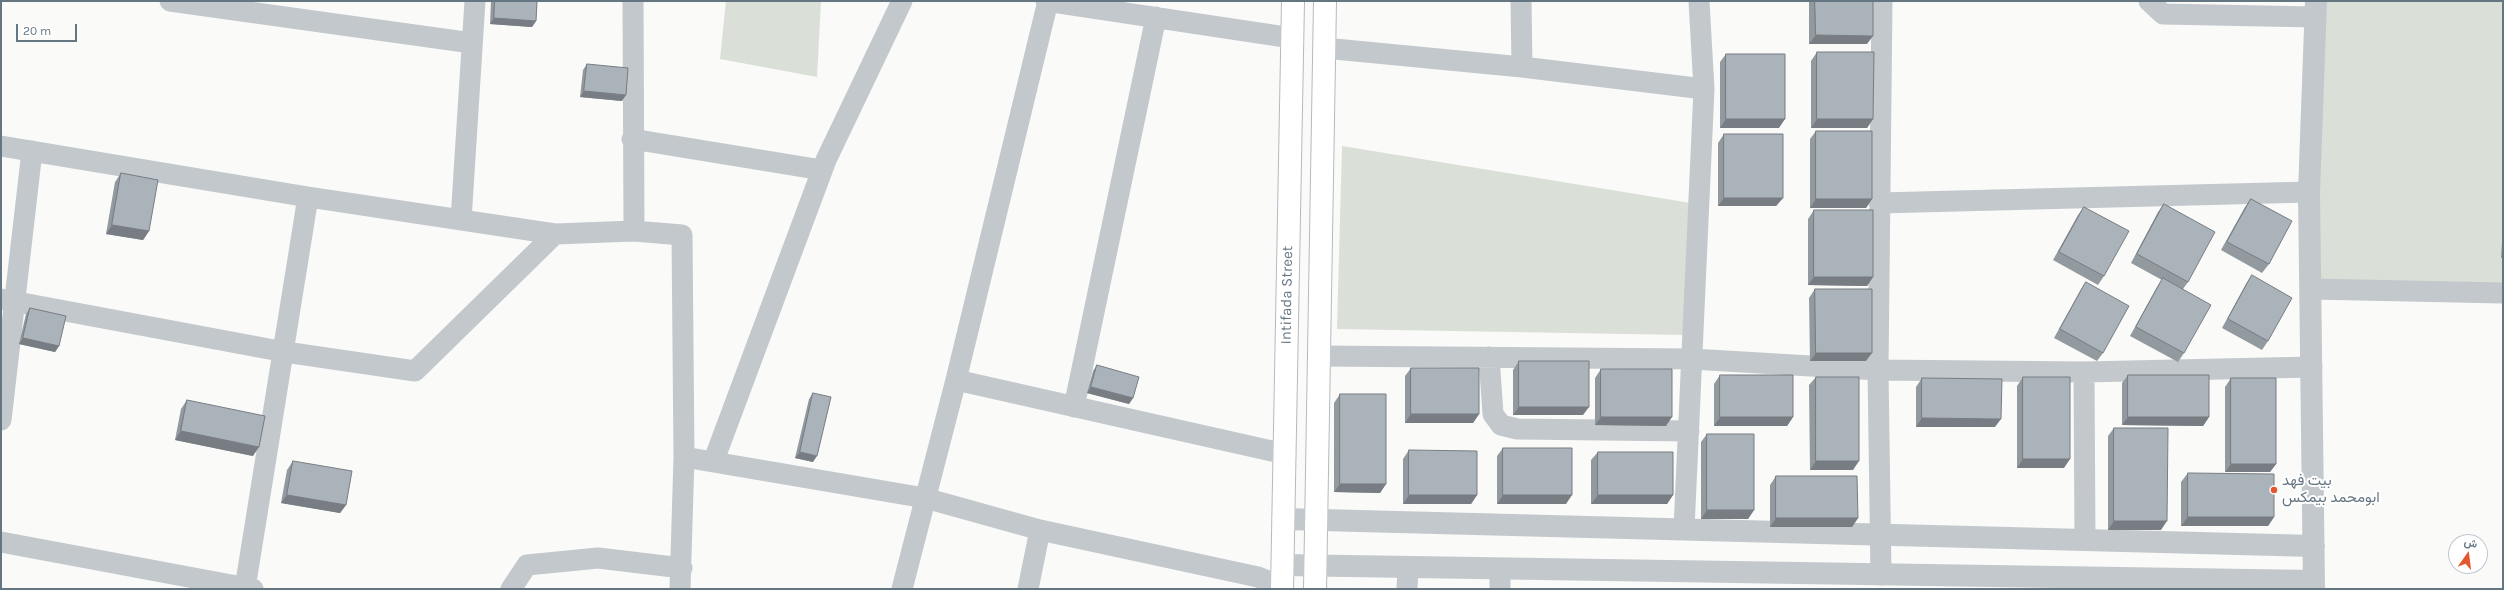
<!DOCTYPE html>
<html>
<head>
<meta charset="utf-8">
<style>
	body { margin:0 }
	#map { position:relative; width:2504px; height:590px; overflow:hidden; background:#fafaf8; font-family:Karla,Vazirmatn,sans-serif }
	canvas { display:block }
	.frame { position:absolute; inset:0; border:2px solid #657683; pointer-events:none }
	.north { position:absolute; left:2448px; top:534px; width:40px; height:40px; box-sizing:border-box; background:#fff; border:1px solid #c1c8cd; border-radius:50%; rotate:14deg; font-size:11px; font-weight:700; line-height:16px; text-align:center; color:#657683 }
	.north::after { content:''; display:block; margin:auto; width:14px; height:18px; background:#e4572e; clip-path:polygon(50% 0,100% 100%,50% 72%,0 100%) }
	.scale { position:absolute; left:16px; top:24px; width:61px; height:18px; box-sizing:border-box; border:2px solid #657683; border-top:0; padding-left:5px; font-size:12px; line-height:14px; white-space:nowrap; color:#657683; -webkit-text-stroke:3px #fff; paint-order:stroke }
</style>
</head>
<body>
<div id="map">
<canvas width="2504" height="590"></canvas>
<div class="frame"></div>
<div class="north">ش</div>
<div class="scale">20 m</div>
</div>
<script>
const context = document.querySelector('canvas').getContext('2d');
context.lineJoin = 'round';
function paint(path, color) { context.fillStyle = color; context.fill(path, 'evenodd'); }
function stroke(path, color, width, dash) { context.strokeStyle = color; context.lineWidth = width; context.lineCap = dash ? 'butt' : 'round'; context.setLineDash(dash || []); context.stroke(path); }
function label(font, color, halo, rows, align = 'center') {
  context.font = font + ' Karla,Vazirmatn,sans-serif'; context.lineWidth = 4; context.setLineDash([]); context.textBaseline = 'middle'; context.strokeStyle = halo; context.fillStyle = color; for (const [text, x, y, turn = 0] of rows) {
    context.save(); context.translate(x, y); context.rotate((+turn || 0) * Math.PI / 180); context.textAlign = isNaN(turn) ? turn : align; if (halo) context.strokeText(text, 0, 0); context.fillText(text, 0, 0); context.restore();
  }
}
const green = new Path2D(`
	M726,1H821L817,77L720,59Z
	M2324,1H2503V289L2319,284L2317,136Z
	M1342,146L1691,203L1685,335L1337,329Z`);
const minor = new Path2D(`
	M170,1L472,43
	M633,1L634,231
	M1046,1L1292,38
	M1521,1L1522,67
	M2149,1L2163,14L2314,17
	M1324,48L1522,67L1704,89
	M632,139L822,170
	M1,146L308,197L555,234L634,231L682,235L684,457L680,589
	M1879,203L2309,192
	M461,220L475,1
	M2311,289L2503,293
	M1,299L285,352L415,371L555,234
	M1319,356L1692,359L1878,370L2084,372L2312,367
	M1489,357L1493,414L1501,425L1517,429L1689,431
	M2084,372L2085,540
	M956,380L1285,454
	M1074,407L1156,17
	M1,420L32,151
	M684,457L925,498L1040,530L1258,577L1282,587
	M714,460L826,160L902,1
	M1684,529L1704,89L1699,1
	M1,542L253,589
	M1881,575L1878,370L1882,1
	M245,588L308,197
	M511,589L527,565L598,558L682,568
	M902,589L956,380L1048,1
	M1028,589L1040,530
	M1407,589L1408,568
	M1500,589V569`);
const tertiary = new Path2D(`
	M1283,519L2314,546
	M1283,565L2314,581
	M2314,589L2309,192L2316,1`);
const secondary = new Path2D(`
	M1282,589L1293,1
	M1315,589L1325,1`);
const wall = new Path2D(`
	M491,1H537L536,21L532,27L490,24Z
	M1809,1H1873L1867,44H1809Z
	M1817,52L1873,119L1867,128H1811V61Z
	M1726,54L1779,128H1720V62Z
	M587,64L622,101L580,97L583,70Z
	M1816,131L1872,199L1866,208H1810V139Z
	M1724,134L1783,198L1776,206H1718V143Z
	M121,173L149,231L143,240L106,234L115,182Z
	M2251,199L2269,264L2262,273L2221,250L2245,207Z
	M2164,204L2188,282L2183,289L2184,353L2178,362L2130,336L2157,287L2162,280L2131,263L2158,212Z
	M2084,207L2104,276L2098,285L2053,260L2078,215Z
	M1814,210L1873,277L1867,286L1808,285V219Z
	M2503,242V258H2501L2502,243Z
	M2252,275L2268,341L2262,350L2222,328L2246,284Z
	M2086,282L2103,353L2097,361L2054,338L2080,291Z
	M1815,289L1866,361H1810L1809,298Z
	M30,308L59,346L55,352L19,344L26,314Z
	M1519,361L1583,415H1513V370Z
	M1097,365L1133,398L1129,404L1087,393L1093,371Z
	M1411,368L1479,414L1473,423H1405V376Z
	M1601,369L1666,426L1595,425V378Z
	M1720,375L1793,417L1787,426H1714V384Z
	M2128,375L2209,417L2203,426L2122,425V383Z
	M1816,377L1853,470H1810L1809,385Z
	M2023,377L2064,468H2017V386Z
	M1922,378L1995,427H1916V387Z
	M2231,378L2276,464L2270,472H2225V387Z
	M813,393V462L795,458L809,399Z
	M1340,394L1386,484L1380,493L1334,492V403Z
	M187,400L253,456L175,440L181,409Z
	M2114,428L2161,530H2108V436Z
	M1707,434L1754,510L1748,519H1701V442Z
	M1503,448L1566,504H1497V456Z
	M1409,450L1477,495L1471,504H1403V459Z
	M1598,452L1673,495L1667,504H1591V460Z
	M293,461L346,505L340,513L281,503L287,470Z
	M2188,473L2274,517L2268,526H2181V482Z
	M1776,476L1858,518L1852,527H1770V485Z`);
const shadedWall = new Path2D(`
	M494,18L536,21L532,27L490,24Z
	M1816,35L1873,36L1867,44H1809Z
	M584,91L626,95L622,101L580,97Z
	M1726,119H1785L1779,128H1720Z
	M1817,119H1873L1867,128H1811Z
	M1724,198H1783L1776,206H1718Z
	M1816,199H1872L1866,208H1810Z
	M112,225L149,231L143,240L106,234Z
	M1814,277H1873L1867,286L1808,285Z
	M23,338L59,346L55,352L19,344Z
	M1816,353H1872L1866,361H1810Z
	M1091,387L1133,398L1129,404L1087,393Z
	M1519,407H1589L1583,415H1513Z
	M1411,414H1479L1473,423H1405Z
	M1601,417H1672L1666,426L1595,425Z
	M1720,417H1793L1787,426H1714Z
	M2128,417H2209L2203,426L2122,425Z
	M1922,418L2001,419L1995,427H1916Z
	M181,431L259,447L253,456L175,440Z
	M800,452L817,456L813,462L795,458Z
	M2023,459H2070L2064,468H2017Z
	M1816,461H1859L1853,470H1810Z
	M2231,464H2276L2270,472H2225Z
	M1340,484H1386L1380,493L1334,492Z
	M287,495L346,505L340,513L281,503Z
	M1409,495H1477L1471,504H1403Z
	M1503,495H1572L1566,504H1497Z
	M1598,495H1673L1667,504H1591Z
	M1707,510H1754L1748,519H1701Z
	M2188,517H2274L2268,526H2181Z
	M1776,518H1858L1852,527H1770Z
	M2114,521H2167L2161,530H2108Z`);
const building = new Path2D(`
	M495,1H537L536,21L494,18Z
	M1815,1H1873V36L1816,35Z
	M1817,52H1874L1873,119H1817Z
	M1726,54H1785V119H1726Z
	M587,64L628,68L626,95L584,91Z
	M1816,131H1872V199H1816Z
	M1724,134H1783V198H1724Z
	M121,173L158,180L149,231L112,225Z
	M2251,199L2292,221L2269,264L2227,242Z
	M2164,204L2215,232L2188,282L2137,254Z
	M2084,207L2129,231L2104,276L2059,252Z
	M1814,210H1873V277H1814Z
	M2252,275L2292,298L2268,341L2228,319Z
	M2163,278L2211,305L2184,353L2136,327Z
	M2086,282L2129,306L2103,353L2060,329Z
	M1815,289H1872V353H1816Z
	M30,308L66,316L59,346L23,338Z
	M1519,361H1589V407H1519Z
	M1097,365L1139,377L1133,398L1091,387Z
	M1411,368H1479V414H1411Z
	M1601,369H1672V417H1601Z
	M1720,375H1793V417H1720Z
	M2128,375H2209V417H2128Z
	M1816,377H1859V461H1816Z
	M2023,377H2070V459H2023Z
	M1922,378L2002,379L2001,419L1922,418Z
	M2231,378H2276V464H2231Z
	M813,393L831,397L817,456L800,452Z
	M1340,394H1386V484H1340Z
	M187,400L265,416L259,447L181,431Z
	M2114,428H2168L2167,521H2114Z
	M1707,434H1754V510H1707Z
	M1503,448H1572V495H1503Z
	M1409,450L1477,451V495H1409Z
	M1598,452H1673V495H1598Z
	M293,461L352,471L346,505L287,495Z
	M2188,473L2274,474V517H2188Z
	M1776,476H1857L1858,518H1776Z`);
const markers = [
	[2274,490,4,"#e4572e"]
];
const streetNames = [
	["Intifada Street",1287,295,-89]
];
const poiNames = [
	["بيت فهد",2282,481],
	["ابومحمد بيمكس",2282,498]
];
paint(green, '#dadfd7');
stroke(secondary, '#b3babf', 24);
stroke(minor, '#c3c8cc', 21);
stroke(tertiary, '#c3c8cc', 22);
stroke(secondary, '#fff', 22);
paint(wall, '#929a9f');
paint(shadedWall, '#777d82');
paint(building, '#aab3b9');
stroke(building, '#777d82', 1);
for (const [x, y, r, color] of markers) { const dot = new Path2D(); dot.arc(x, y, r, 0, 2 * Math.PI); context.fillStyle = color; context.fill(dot); stroke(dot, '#fff', 1.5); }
label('15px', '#657683', '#fff', streetNames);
label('15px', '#657683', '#fff', poiNames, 'left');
</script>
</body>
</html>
